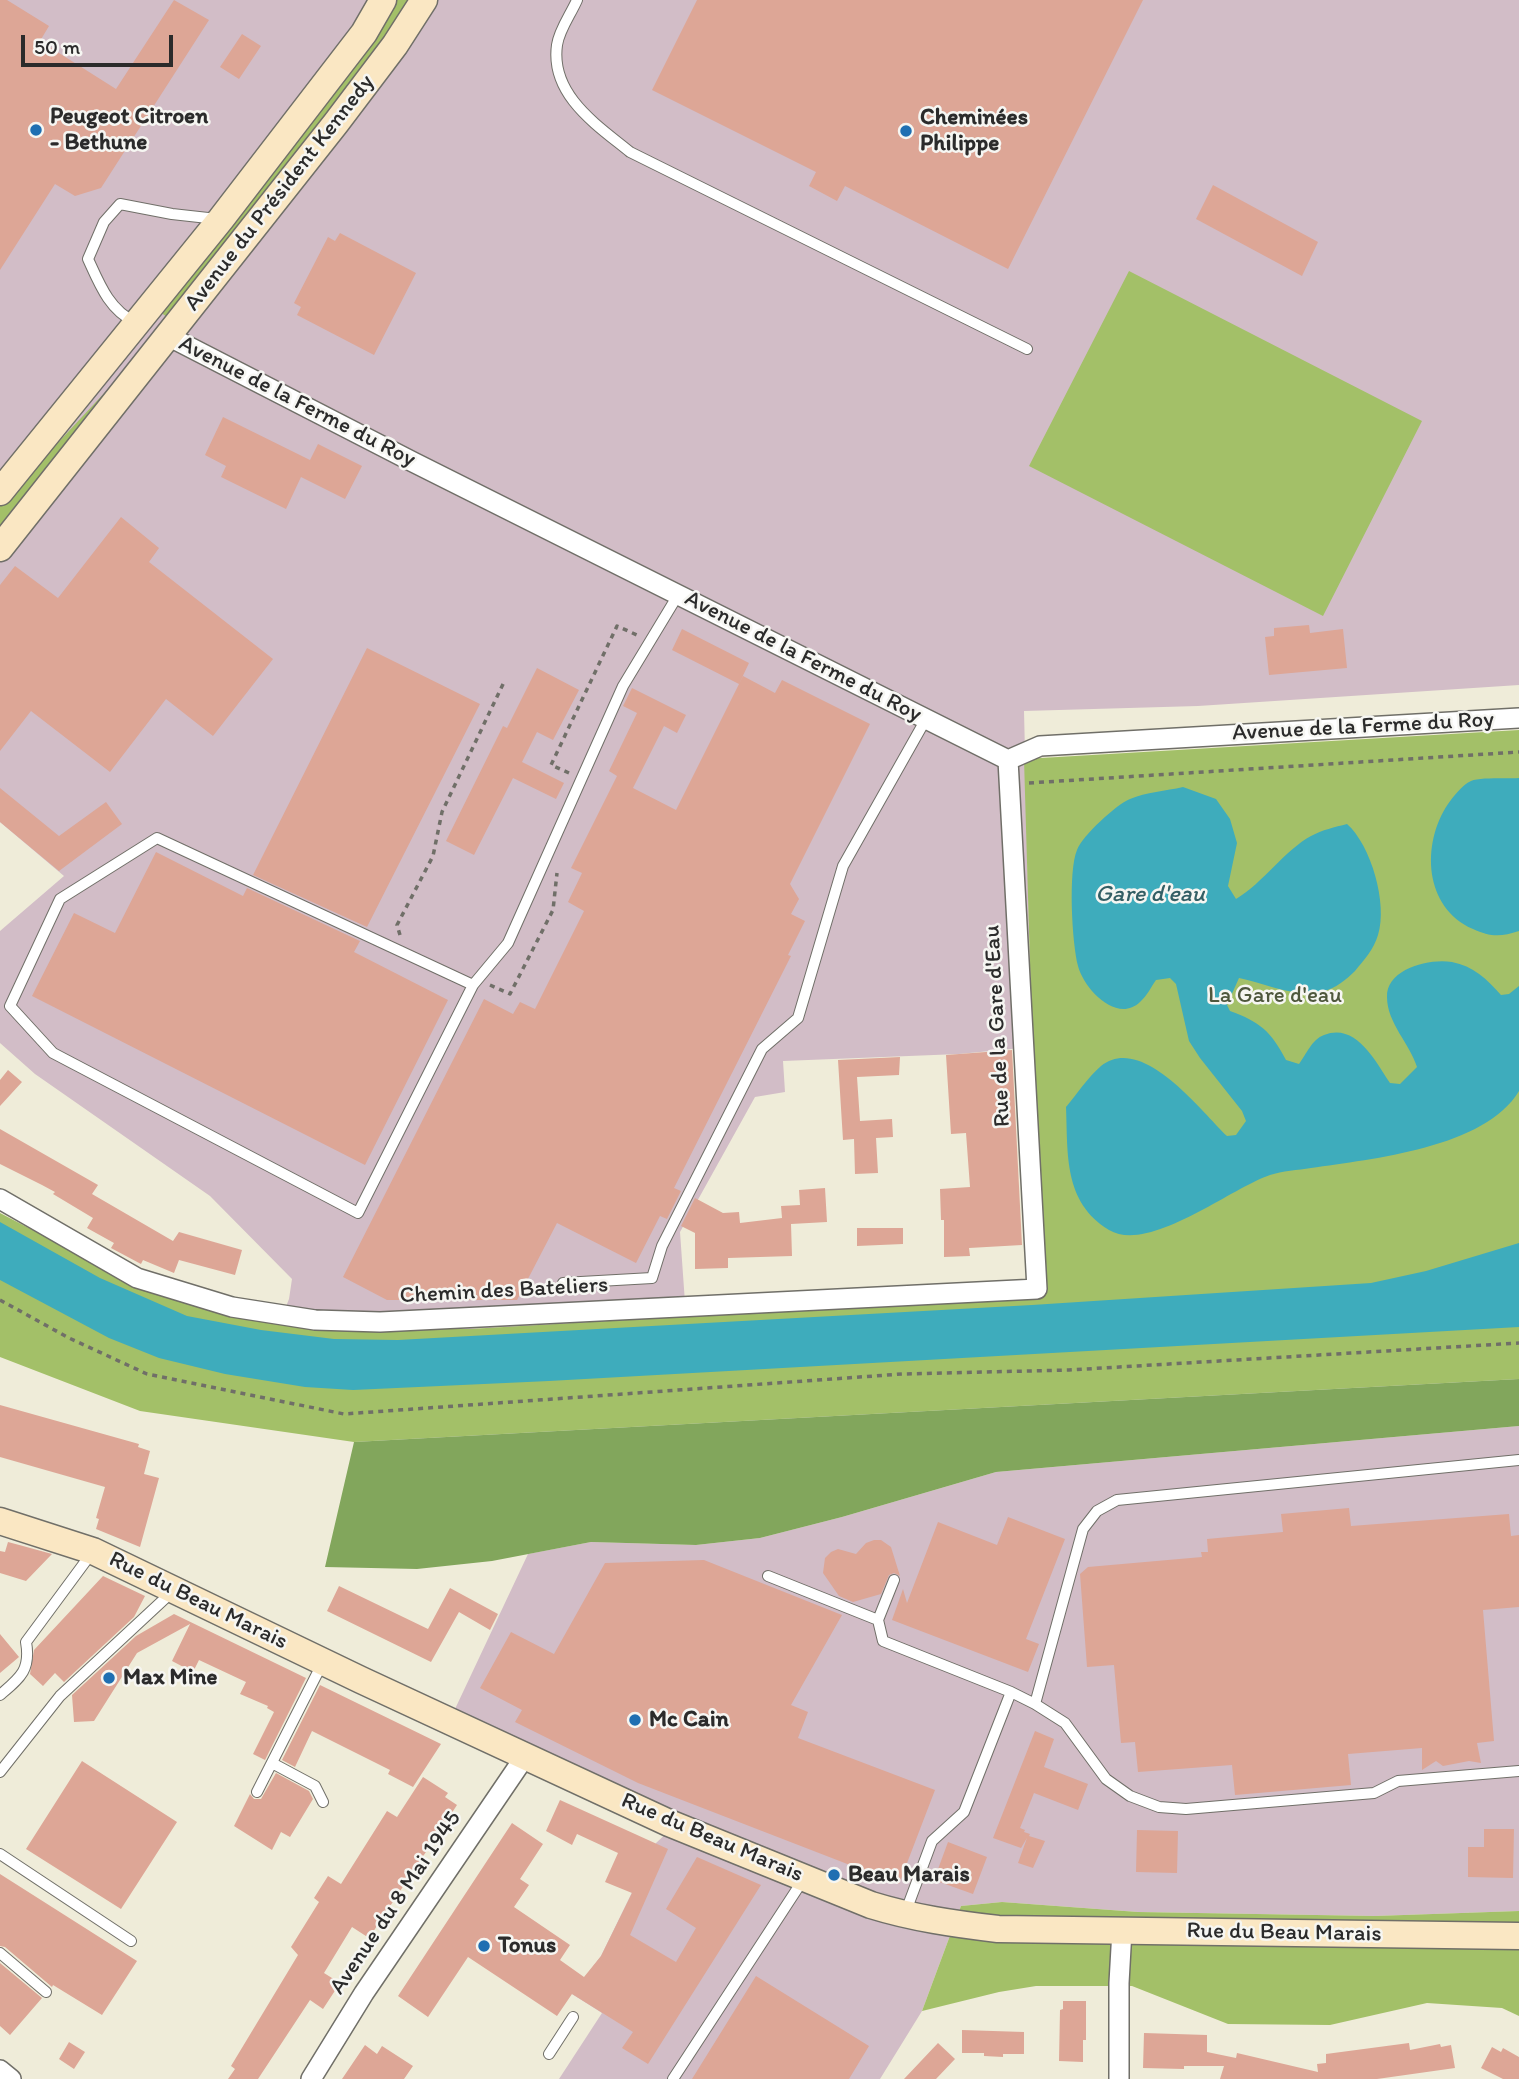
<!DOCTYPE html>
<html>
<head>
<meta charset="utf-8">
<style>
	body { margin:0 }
	#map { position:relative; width:1519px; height:2079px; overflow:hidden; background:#efecd9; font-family:Itim,sans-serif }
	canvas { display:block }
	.scale { position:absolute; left:21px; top:35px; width:152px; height:32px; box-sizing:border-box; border:4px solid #2b2b2b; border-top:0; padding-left:9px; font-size:21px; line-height:24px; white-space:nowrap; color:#2b2b2b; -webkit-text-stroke:5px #f6f6f2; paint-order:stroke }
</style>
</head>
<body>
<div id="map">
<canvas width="1519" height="2079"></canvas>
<div class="scale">50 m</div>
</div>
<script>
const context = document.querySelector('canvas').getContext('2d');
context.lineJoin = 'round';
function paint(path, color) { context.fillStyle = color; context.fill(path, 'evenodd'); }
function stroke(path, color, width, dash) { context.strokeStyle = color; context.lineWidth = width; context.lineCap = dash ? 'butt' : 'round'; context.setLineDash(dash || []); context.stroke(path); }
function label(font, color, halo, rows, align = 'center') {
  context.font = font + ' Itim,sans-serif'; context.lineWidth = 5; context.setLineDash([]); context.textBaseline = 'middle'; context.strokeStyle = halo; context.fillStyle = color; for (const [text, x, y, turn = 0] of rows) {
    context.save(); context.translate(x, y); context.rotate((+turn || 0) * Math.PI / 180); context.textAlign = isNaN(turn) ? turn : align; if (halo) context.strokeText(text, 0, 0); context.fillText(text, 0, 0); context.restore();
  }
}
const industrial = new Path2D(`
	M0,0H1519V685L1198,706L1024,711L1032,1047L959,1054L783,1061L785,1092L755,1097L680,1232L686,1317L469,1329L348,1328L280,1322L289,1299L292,1279L210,1196L35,1074L0,1043V931L64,876L0,822Z
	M1519,1426V1911L1375,1916L1138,1912L1002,1902L961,1906L922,2011L880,2079H559L602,2013L572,1994L601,1956L656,1843L685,1816L455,1709L528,1554L591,1542L696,1545L760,1538L842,1517L996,1472Z`);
const green = new Path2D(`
	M394,0H408L384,39L167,317L160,312Z
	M1129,271L1422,421L1323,616L1029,466Z
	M135,360L0,531V505Z
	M1519,730V1379L354,1442L140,1411L0,1357V1213L111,1271L348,1328L469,1329L1042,1296L1032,1034L1024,759Z
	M1002,1902L1138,1912L1375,1916L1519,1911V2016L1502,2008L1427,2003L1330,2025L1228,2024L1132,1986H1036L999,1992L922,2011L961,1906Z`);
const forest = new Path2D(`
	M1519,1379V1426L996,1472L842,1517L760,1538L696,1545L591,1542L492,1561L417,1569L325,1567L354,1442Z`);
const water = new Path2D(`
	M1519,778V931C1501,937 1490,937 1473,929C1424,908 1421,844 1448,804C1453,797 1462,785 1471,781C1480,777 1507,779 1519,778Z
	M1183,787L1216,799L1230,819L1237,843L1228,886L1236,899C1263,883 1285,850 1311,836C1322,830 1335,827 1347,824C1371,845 1388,904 1378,935C1374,949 1364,960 1355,971C1347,979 1335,989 1323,991C1294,998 1267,984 1239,978L1227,1005L1230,1011C1260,1022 1271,1031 1286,1060L1299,1064C1306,1055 1312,1039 1324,1035C1356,1022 1376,1062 1390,1083L1400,1084L1417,1067C1410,1044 1387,1023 1387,997C1386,969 1429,958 1452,962C1473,966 1487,979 1501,995L1509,994L1519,986V1091C1485,1148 1372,1159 1311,1168C1298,1170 1282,1171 1270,1175C1231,1188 1149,1254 1109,1230C1063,1202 1068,1153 1066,1107C1077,1094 1088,1077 1101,1066C1142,1033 1201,1111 1227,1136L1236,1135L1246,1121L1242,1111L1200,1058L1189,1041L1176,984L1170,978L1156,980C1151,987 1147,996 1140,1002C1117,1024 1084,989 1078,966C1072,943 1068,871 1077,850C1082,836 1117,804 1130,799C1146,792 1166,791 1183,787Z
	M0,1222L100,1278L187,1316L261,1330L334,1339L398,1340L1032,1305L1371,1283L1426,1271L1519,1243V1327L549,1381L353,1390L305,1387L225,1374L159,1358L109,1338L0,1280Z`);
const building = new Path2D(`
	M0,0H7L49,26L40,41L116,89L174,0L209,20L101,188L75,196L55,184L0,270Z
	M697,0H1143L1008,269L845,186L837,201L809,186L816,172L652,90Z
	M242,34L261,46L239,79L220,67Z
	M1213,185L1318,242L1302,276L1196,219Z
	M340,233L416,273L374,355L297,315L301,307L294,303L328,237L335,241Z
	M223,417L310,460L318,444L362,466L345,499L301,477L286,509L221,477L226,466L205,455Z
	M121,517L159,548L149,562L273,659L213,736L166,699L110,772L31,711L0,751V585L15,566L58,598Z
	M1309,625L1310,633L1343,629L1347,668L1269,675L1265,637L1274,636V628Z
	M682,629L749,663L739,684L672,650Z
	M367,648L480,704L367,927L253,875Z
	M537,668L579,690L553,740L537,732L522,762L564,783L556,799L513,778L474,855L446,841L503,726L507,728Z
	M743,676L775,693L782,680L870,724L790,884L799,899L791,914L805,921L788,955L791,956L674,1188L681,1191L667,1219L660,1216L636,1263L557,1223L517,1300H387L343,1277L484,999L513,1014L520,1002L535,1009L584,911L568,902L582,873L571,868L617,776L609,771L637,713L623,706L632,688L686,715L677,733L664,726L633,788L676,810Z
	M0,788L59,836L106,802L122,824L59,871L0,822Z
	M156,852L243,896L247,888L360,941L354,952L448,1000L365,1165L32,996L74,913L115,933Z
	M1012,1050L1022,1245L969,1248L970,1256L944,1257V1220H941L940,1189L970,1187L966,1133L951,1134L946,1055Z
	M900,1057L899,1075L857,1077L860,1121L892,1119L893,1137L876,1138L878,1173L855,1174L854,1139L843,1140L838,1060Z
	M8,1070L22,1082L0,1106V1080Z
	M0,1129L98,1185L92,1194L173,1241L179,1232L242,1250L235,1275L179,1260L174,1273L143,1260L141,1264L111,1248L114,1243L87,1228L93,1218L53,1194L55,1192L42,1185L0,1164Z
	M825,1188L827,1222L791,1224L792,1256L728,1258V1268L695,1269V1233L681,1226L695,1198L723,1213L739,1212L740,1223L782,1218L781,1206L800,1205L799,1190Z
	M857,1228H903V1244L857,1246Z
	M0,1405L139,1444L138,1447L150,1451L144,1474L159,1478L140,1547L96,1529L99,1519L96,1518L105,1487L0,1457Z
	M1349,1508L1351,1526L1509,1514L1511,1536L1519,1535V1607L1483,1610L1494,1741L1477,1743L1481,1763L1469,1761L1443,1766L1436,1761L1422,1770V1748L1348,1754L1351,1785L1235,1795L1232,1765L1138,1772L1135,1742L1121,1743L1114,1665L1087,1667L1080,1574L1088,1567L1202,1557L1201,1552H1208L1207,1539L1283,1532L1281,1514Z
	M1008,1517L1065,1539L1026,1639L1039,1644L1028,1672L892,1620L903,1589L907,1603L938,1522L997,1545Z
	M874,1540H881L891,1547L900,1576L894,1573L889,1575L881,1594L853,1602L839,1596L823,1573L825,1558L831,1552L838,1549L856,1554L866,1543Z
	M8,1542L23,1546L52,1554L26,1581L0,1573V1551L5,1552Z
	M704,1560L842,1615L791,1705L808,1712L798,1738L935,1790L899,1884L638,1783L515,1722L522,1710L480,1688L511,1632L554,1654L605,1563Z
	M103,1576L145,1596L134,1617L64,1682L55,1673L43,1686L30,1674L34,1650Z
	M339,1586L428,1629L450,1588L498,1614L490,1630L459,1612L431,1662L327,1611Z
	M174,1614L306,1678L265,1760L253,1754L274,1712L267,1708L268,1706L240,1694L246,1682L199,1660L193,1672L172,1661L190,1624L137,1653L94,1721L74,1722L72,1695L136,1636Z
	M0,1634L19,1657L0,1673Z
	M320,1685L441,1744L413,1787L388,1774L390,1770L312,1731L295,1767L282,1760Z
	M1035,1731L1054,1739L1044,1767L1088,1784L1078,1810L1034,1793L1020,1828L1025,1830L1024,1832L1030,1834L1029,1836L1045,1841L1033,1868L1018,1863L1027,1838L1021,1848L993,1838Z
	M82,1761L177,1822L121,1909L26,1849Z
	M276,1773L309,1791L313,1799L290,1837L281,1832L272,1850L234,1826L250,1794L254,1799H261Z
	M423,1777L448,1793L445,1797L457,1805L369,1938L352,1927L324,1973L340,1983L323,2009L310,2000L258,2079H228L235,2069L231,2066L298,1955L291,1947L319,1902L314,1898L328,1876L341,1884L387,1811L397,1817Z
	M560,1800L668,1849L630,1935L676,1962L696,1928L666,1909L697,1857L761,1885L648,2064L622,2048L633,2032L572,1994L557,2016L468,1957L428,2017L398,1996L512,1823L543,1844L520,1879L529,1885L514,1907L570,1945L560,1960L584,1977L601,1956L632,1893L605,1882L618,1853L577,1834L572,1845L546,1831Z
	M1484,1829H1514L1513,1878L1468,1877V1847H1484Z
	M1137,1830L1178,1831L1177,1873L1136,1872Z
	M948,1842L987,1857L973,1894L934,1880Z
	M0,1874L137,1961L102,2015L53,1985L52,1987L5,1947L0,1946Z
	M0,1963L42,1998L10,2035L0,2026Z
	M756,1976L869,2046L849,2079H692Z
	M1063,2001H1086V2040H1083V2062L1059,2061L1060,2010L1063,2009Z
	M962,2030L1024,2032V2054H1003V2057L984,2056V2053H962Z
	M1144,2033L1207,2035V2052L1236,2058L1237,2053L1318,2072L1317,2064L1326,2063V2054L1409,2043L1410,2050L1440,2044L1441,2047L1451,2045L1455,2068L1377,2079H1220L1224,2066H1184V2069L1143,2068Z
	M69,2042L85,2052L74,2069L59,2059Z
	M938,2043L955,2059L936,2079H904Z
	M365,2045L377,2054L382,2046L413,2066L404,2079H342Z
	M1492,2047L1501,2052L1503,2048L1519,2057V2079H1503L1481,2068Z`);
const path = new Path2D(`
	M569,773L551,765L617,626L637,635
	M1029,783L1519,752
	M400,935L397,925L433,856L442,812L505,680
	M490,985L510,994L553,910L557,873
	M0,1300L69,1338L147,1374L344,1414L902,1374L1069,1370L1519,1343`);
const lane = new Path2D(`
	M577,0C571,14 559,30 557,45C550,95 597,125 630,152L1027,349
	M135,322C109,310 99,283 88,259L104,222L120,204L172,214L217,219
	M473,985L157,838L60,899L10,1006L53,1053L358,1213L473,985L508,943L623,686L678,595
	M563,1283L652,1278L662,1246L762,1049L798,1018L843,866L926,719
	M768,1576L878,1620L883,1641L1011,1692L1035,1704L1065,1723L1106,1779L1130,1796L1159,1807L1186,1809L1374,1793L1398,1781L1519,1771
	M878,1620L894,1580
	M0,1695C20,1678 31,1670 26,1642L91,1554
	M1035,1704L1083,1529L1097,1511L1117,1500L1519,1460
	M272,1763L315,1786L323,1802
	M0,1772L60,1696L173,1591
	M257,1792L322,1664
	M0,1854L131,1941
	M906,1911L932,1841L964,1812L1011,1692
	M0,1953L46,1992
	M549,2054L573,2017
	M673,2079L803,1880`);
const street = new Path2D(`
	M168,336L413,462L1008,760
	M1008,760L1040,746L1519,718
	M0,1199L137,1278L232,1307L315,1320L380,1322L1037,1289L1008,760
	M0,2070L11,2079
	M311,2079L364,1993L526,1755
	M1119,2079V1983L1122,1930`);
const secondary = new Path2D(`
	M0,492L221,219L364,33L383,0
	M0,548L336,123L395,45L424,0
	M0,1521L93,1551L361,1680L669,1823L871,1905C913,1918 955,1924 998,1929L1519,1936`);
const markers = [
	[36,130,7,"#1f6fb2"],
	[906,131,7,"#1f6fb2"],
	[109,1678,7,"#1f6fb2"],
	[635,1720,7,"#1f6fb2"],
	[834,1875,7,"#1f6fb2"],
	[484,1946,7,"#1f6fb2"]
];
const poiNames = [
	["Peugeot Citroen",50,117],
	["- Bethune",50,143],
	["Cheminées",920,118],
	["Philippe",920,144],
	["Max Mine",123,1678],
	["Mc Cain",649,1720],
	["Beau Marais",848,1875],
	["Tonus",498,1946]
];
const streetNames = [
	["Avenue du Président Kennedy",280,193,-52],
	["Avenue de la Ferme du Roy",297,402,27],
	["Avenue de la Ferme du Roy",803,657,27],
	["Avenue de la Ferme du Roy",1363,727,-3],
	["Rue de la Gare d'Eau",998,1026,-93],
	["Chemin des Bateliers",504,1291,-3],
	["Rue du Beau Marais",198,1601,26],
	["Rue du Beau Marais",712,1838,23],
	["Avenue du 8 Mai 1945",396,1903,-56],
	["Rue du Beau Marais",1284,1933,1]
];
const parkNames = [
	["La Gare d'eau",1275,996]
];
const waterNames = [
	["Gare d'eau",1150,895]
];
paint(industrial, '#d2bdc7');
paint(green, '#a3c068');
paint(forest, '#82a65c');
paint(water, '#3eacbc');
paint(building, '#dda696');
stroke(lane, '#706f68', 12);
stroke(street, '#706f68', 22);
stroke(secondary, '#706f68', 29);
stroke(path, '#706f68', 3.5, [5, 5]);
stroke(lane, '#fff', 10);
stroke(street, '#fff', 19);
stroke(secondary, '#fae7c3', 26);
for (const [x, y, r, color] of markers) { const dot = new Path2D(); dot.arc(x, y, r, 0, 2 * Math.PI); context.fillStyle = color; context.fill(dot); stroke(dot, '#f6f6f2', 2.5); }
label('bold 23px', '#2b2b2b', '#f6f6f2', poiNames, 'left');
label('23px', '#2b2b2b', '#f6f6f2', streetNames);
label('23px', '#4f583d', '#f6f6f2', parkNames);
label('italic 24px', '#335f65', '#f6f6f2', waterNames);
</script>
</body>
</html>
